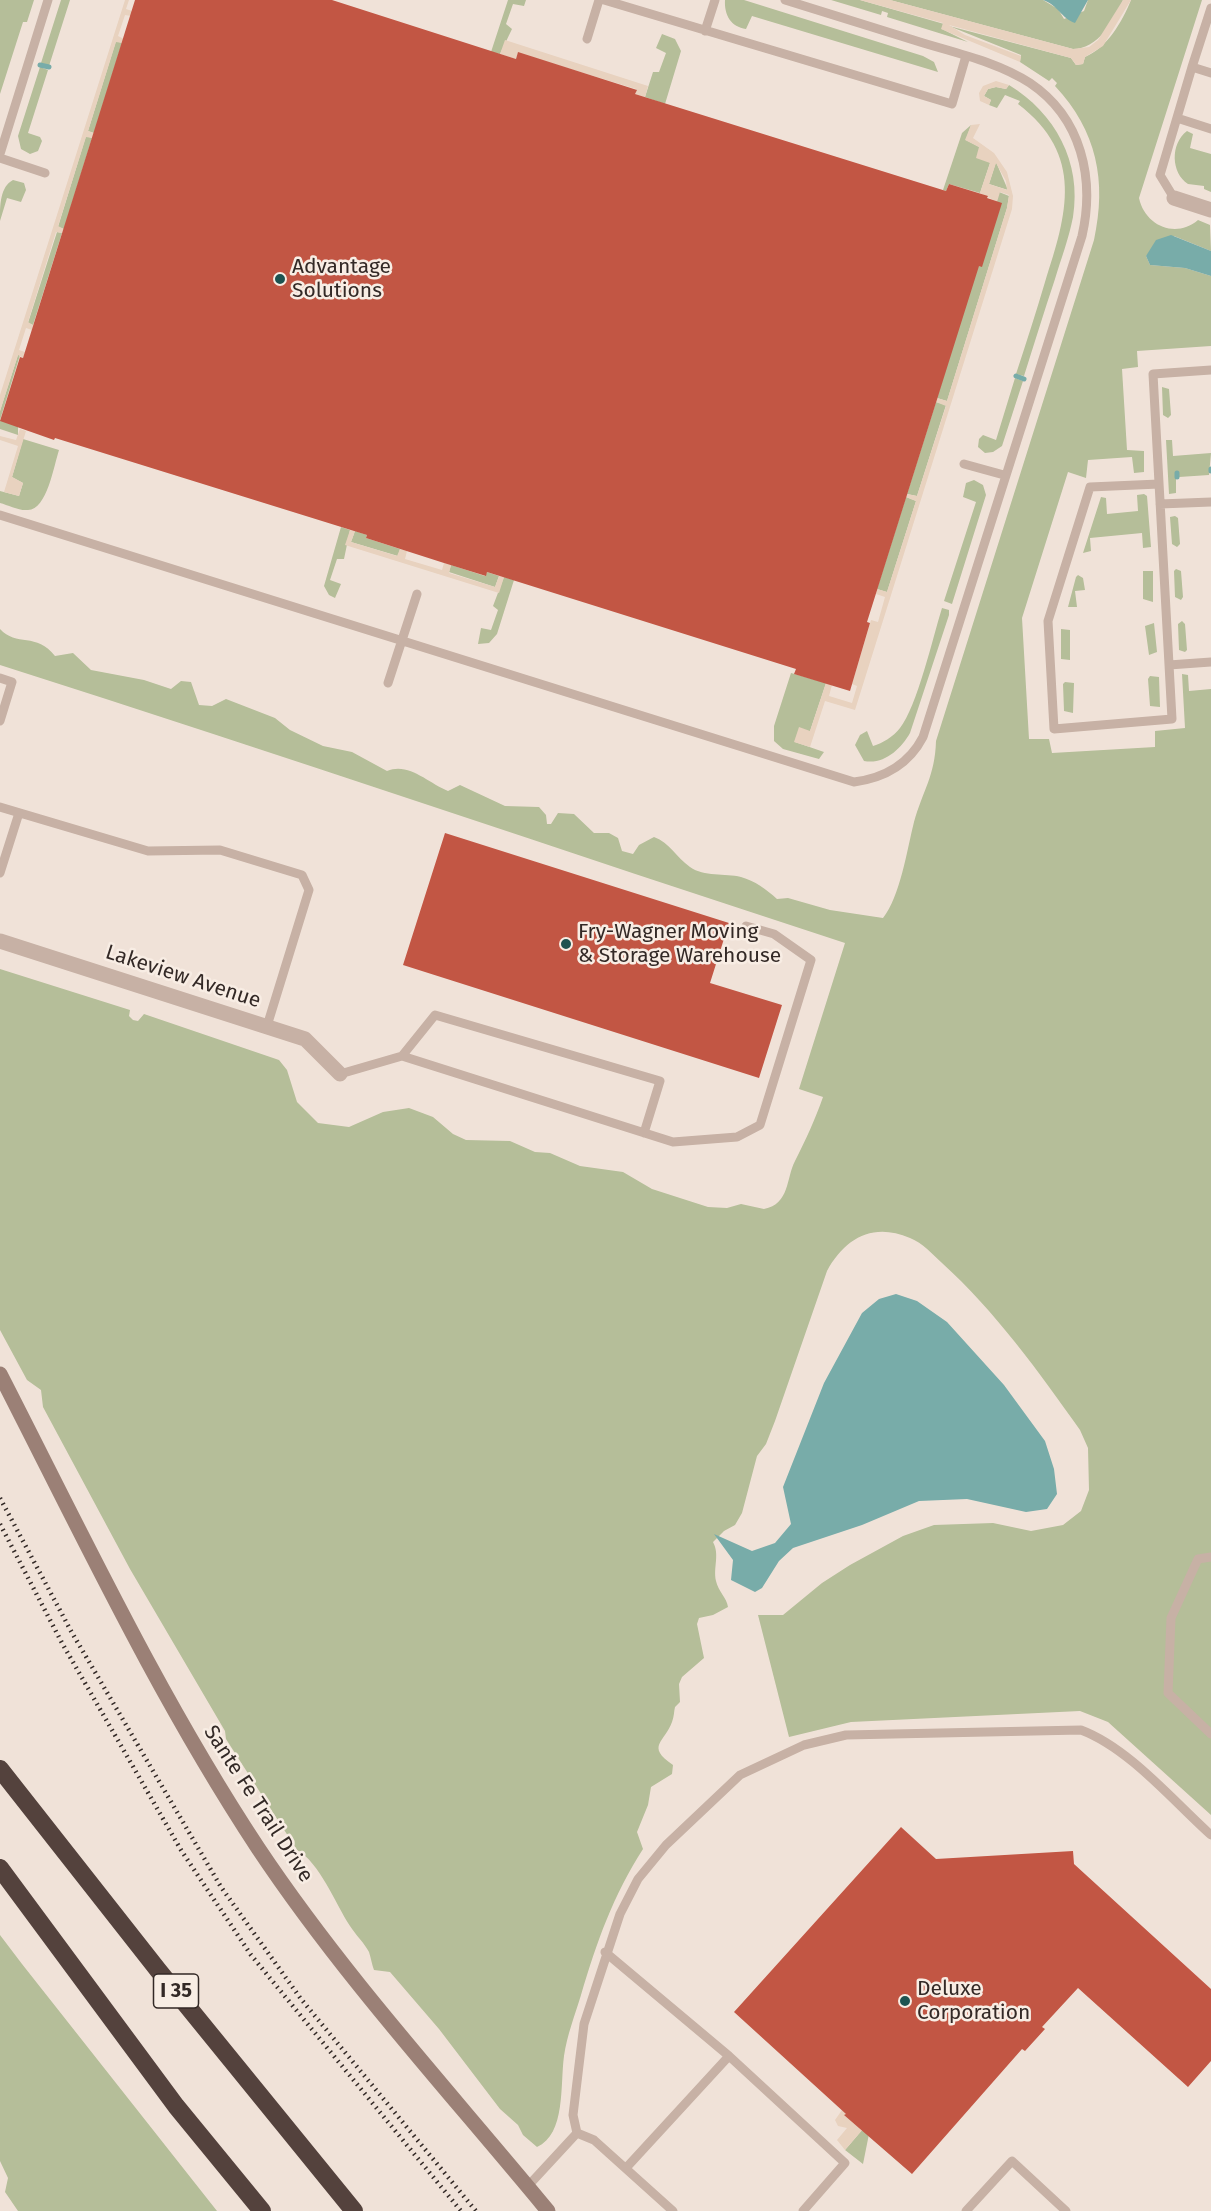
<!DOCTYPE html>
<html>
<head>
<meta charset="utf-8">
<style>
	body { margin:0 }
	canvas { display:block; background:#f0e2d8 }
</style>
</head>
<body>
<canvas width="1211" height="2211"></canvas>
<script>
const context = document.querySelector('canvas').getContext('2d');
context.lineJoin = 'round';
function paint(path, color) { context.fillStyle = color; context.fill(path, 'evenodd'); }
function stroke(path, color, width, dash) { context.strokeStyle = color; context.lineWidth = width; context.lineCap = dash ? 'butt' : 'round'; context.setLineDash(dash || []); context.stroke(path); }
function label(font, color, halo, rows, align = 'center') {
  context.font = font + ' "Fira Sans",sans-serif'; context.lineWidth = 5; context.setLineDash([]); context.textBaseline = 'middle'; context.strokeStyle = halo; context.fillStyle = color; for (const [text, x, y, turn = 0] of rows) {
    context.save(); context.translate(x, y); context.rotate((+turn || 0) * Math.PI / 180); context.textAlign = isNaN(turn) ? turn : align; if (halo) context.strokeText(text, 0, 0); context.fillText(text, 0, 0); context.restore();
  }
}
const green = new Path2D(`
	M0,0H34L27,22H23L0,94Z
	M61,0H70L49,66L41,63Z
	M508,0H526L524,6L513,4L506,24L512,29L500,54L491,52Z
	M725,0H744L923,56L934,62L938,72L752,16L746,29C731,27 724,15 725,0Z
	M831,0H860L944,24L942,29L968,42L887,17L888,13L882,11L881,15Z
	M890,0H1043L1058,9L1064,19L1084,11L1088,0H1123C1114,21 1098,49 1073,49Z
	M1131,0H1202L1139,198C1145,226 1176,239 1198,220L1210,225L1211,251L1174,236L1146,256L1150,265L1185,268L1211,276V346L1137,351L1138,367L1122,369L1127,450L1144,451V472L1134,473L1132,457L1088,460L1086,478L1068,472L1022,618L1029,739H1049L1052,753L1155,747V731L1185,728L1182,674L1188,675L1189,691L1211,689V1815L1108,1722L1080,1711L851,1722L789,1737L758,1615H783L822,1583L850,1565L903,1536L934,1525L993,1523L1031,1531L1063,1525L1081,1511L1089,1490L1088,1448L1080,1430C1039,1372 995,1311 942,1263C932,1254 923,1243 910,1238C873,1222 845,1238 827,1271L775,1421L766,1444L757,1456L742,1513L735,1525L724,1531L713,1542C720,1555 713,1567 716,1581C718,1591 727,1598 728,1607L713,1615L699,1618L697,1624L704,1658L682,1677L679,1684L680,1702L675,1707C674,1711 674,1717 672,1722C665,1742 645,1746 673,1765L672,1774L651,1787L648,1805L637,1832L643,1849C613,1896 597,1941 581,1995C575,2015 567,2035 564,2056C560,2085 566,2134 537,2147L523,2135L518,2125L500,2109L439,2029L390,1972L374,1970C372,1965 371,1958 369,1952C365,1944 355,1934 350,1926C335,1903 320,1863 297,1850L226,1739L225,1731L130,1569L43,1407L41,1390L27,1380L0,1330V969L130,1010L129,1016L133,1020L138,1021L144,1014L279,1060L287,1070L297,1102L318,1123L349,1127L383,1112L409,1108L433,1117L453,1134L466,1140L510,1141L535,1152L550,1153L580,1166L623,1172L652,1189L708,1207L727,1208L741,1204L764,1209C790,1204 786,1178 795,1161C806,1139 815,1120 823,1097L799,1089L845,943C563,851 283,755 0,665V629C16,647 37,632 55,656L73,653L91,670L144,680L171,689L181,681L191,682L199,705L212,706L226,699L275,718L290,730L323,746L352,752L387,771C409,762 428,783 448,791L460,785L505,806L539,807L546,815L547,824H551L558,813L574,814L594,833H609L618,838L622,851L633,854L639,845L654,837C670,843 676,857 690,867C704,877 725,873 741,877C755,881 766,889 777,899L788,898L830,910L883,918C900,897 907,850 914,822C923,790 935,776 936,741L1094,240C1107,181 1097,131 1055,86L1057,83L1052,78L1049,81L1020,62L1021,55L949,26L1071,58L1076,65L1083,64L1085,57C1107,48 1122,22 1131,0Z
	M662,34L675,39L681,51L665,104L645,97L653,72H659L666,53L656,48Z
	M116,41L122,43L94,133L88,131Z
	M40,67L48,70L28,133L40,137L42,141L38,151L30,154L21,149L18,136Z
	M1009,85C1055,113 1082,162 1073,217C1069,238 1061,259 1055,279C1044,312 1034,344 1024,376L1016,374C1026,343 1036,313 1045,282C1067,214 1085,155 1018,104L1020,101L1005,95L997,108L989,105L991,100L984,96L988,89L996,87L1006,89Z
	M971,125L966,140L979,147L990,163L980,193L949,184L946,191L943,190L962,133Z
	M1187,131L1193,134L1190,148L1211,154V192L1204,189V186L1188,184C1171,173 1170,144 1187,131Z
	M86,136L92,138L64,229L58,227Z
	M996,162L1008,190L989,184Z
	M13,180L24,183L26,190L21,202L7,198L0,221C0,205 0,187 13,180Z
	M999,192L1009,196L1007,208L947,401L937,398Z
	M57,232L62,233L33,325L28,323Z
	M18,355H20L0,420L18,426V435L0,429V411Z
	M1015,378L1023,381L1002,446L993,452L985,453L978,447L979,439L983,435L996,440Z
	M1162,387L1169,389L1171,415L1168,418L1163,415Z
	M936,402L946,405L917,496L907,494Z
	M23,439L59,450C54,465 47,510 28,510C19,511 8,505 0,503V491L19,496L23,483L12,477Z
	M1166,440H1172L1173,456L1211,453L1209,475L1179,477L1176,473V493L1169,494Z
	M974,480L983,485L986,495L952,604L944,601L976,502L963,497L966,483Z
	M1144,494L1147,496L1151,547L1143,548L1142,533L1090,538L1091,551L1083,553L1101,497L1106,498L1107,514L1138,511L1137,495Z
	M906,497L916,501L887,592L877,589Z
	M1175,516L1178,518L1180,544L1177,547L1172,544L1170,517Z
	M341,527L350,530L344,559H337L330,580L341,584L335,598L329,595L324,586Z
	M355,531L367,535L366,538L400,549L398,556L351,542Z
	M451,565L485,576L487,572L499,576L495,587L449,572Z
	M1176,569L1181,571L1183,597L1181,600L1175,597L1174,571Z
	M1143,571H1153V602L1143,599Z
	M1078,575L1083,578L1085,590L1075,591L1077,607H1068L1076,577Z
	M504,577L514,580L497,634L489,643L478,644L481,628L491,630L498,610L493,606Z
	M942,608L949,610V615L910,733C901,749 884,765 864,761L855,745L860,735L867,731L873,746C883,743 893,737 900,728C917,707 933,637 942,608Z
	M1182,621L1185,624L1187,650L1185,652L1179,650L1178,624Z
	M1154,623L1157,652L1149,655L1145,626Z
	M1061,629L1070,630V660L1061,659Z
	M791,673L826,683L810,731L795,742L824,752L819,759L783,749L774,741V726Z
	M1150,676L1159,677L1160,707L1150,706L1148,679Z
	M1065,682L1074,683L1073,713L1064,711L1063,684Z
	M0,1935L22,1964L217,2211H18L5,2192L8,2178L0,2161Z
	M863,2129L869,2134L863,2164L845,2150Z`);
const plaza = new Path2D(`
	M125,0H129L126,9L132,11L131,16L125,15L118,36L124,39L122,43L116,42L88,131L94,133L92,138L86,137L58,226L64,229L62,233L56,232L28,322L33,325L32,330L26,328L19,350L25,352L23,358L18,355L0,411V395Z
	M860,0H890L1073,49L1089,47L1098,40L1123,0H1131L1103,46L1085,57L1083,64L1076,65L1071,58L949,25L965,35L1021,56L1020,62L941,29L943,23Z
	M505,40L648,86L645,97L635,94L636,89L518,53L516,59L500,54Z
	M996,81L1009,85L1006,89L996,87L988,89L984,96L991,100L989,105L980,101L979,93L983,86Z
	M980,124L973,138L994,153L1007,172L1013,196L1012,209L855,710L825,701L810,747L794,742L799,727L810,731L826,683L832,685L829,696L852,703L857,686L852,684L871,620L878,622L885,597L876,594L877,589L887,592L916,501L906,497L907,494L917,496L946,406L936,402L937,398L947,401L1007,208L1009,195L1000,192L997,202L980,193L990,163L976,158L979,147L965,140L971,125ZM996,163L1006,181L1007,190L989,184Z
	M20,429L26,431L12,477L23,483L19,496L4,492L18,446L0,440V436L16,440Z
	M350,530L355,531L351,542L397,556L400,549L407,551L405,559L442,570L444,563L451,565L449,573L495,587L499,576L504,577L499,593L345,545Z
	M842,2110L863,2129L845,2150L837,2140L847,2128L838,2126L835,2120Z`);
const water = new Path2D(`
	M1043,0H1088L1075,23C1061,18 1058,5 1043,0Z
	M1171,235L1211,251V276L1185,268L1150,265L1146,256L1156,240Z
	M896,1294L917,1301L947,1322L1004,1385L1045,1441L1054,1469L1057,1494L1047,1509L1026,1512L967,1499L919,1501L862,1525L793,1548L779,1561L762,1588L755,1592L731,1580L733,1560L714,1534L752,1551L775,1543L791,1524L783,1487L824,1383L862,1313L879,1299Z`);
const stream = new Path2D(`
	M40,65L49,67
	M1016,376L1024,379
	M1211,469V471
	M1177,473V477`);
const building = new Path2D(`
	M135,0H332L516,59L518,52L637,90L635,94L946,191L949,184L988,196L987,198L1002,203L982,267L979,266L867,622L870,623L850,691L794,674L796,669L487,572L486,576L444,563L366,538L367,535L55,438L54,440L0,421L20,357L23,358Z
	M445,833L729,923L710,983L782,1005L759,1078L403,965Z
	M901,1827L936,1859L1073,1851L1074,1864L1211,1989V2061L1188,2087L1078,1988L1042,2027L1045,2029L1025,2051L1022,2049L912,2174L844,2115L846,2114L734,2012Z`);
const service = new Path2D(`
	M604,0L952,104L966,56
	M1211,8L1192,67L1211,73
	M705,31L715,0
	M587,39L599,0
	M1177,118L1211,129
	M0,154L48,0
	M0,158L45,173
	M1174,198L1160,175L1192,67
	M964,464L1004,475
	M1159,484L1090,487L1048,621L1054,729L1172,719L1153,374L1211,370
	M1160,504L1211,502
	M0,515L854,782C884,778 909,764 923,737L1082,236C1095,179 1082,118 1030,83C998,62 956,53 920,42C875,28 830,14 785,0
	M1169,665L1211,662
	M0,678L12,682L0,721
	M388,683L417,594
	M0,807L148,851L220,850L302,875L309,890L267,1026
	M0,873L19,813
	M402,1056L435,1015L660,1081L644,1133
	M340,1074L402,1056L673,1142L737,1137L760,1125L811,960L774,934L746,926
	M1211,1557L1198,1559L1171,1618L1168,1693L1211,1734
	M605,1952L729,2056L845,2163L803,2211
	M577,2133L594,2140L673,2211
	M626,2168L729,2056
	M528,2186L577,2133L573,2115L584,2024L620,1914L638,1879L666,1845L740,1775L804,1745L846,1735L1081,1730C1129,1748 1173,1801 1211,1835
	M966,2211L1012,2161L1066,2211`);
const minor = new Path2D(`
	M1174,198L1211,210
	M0,941L305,1039L340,1074`);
const secondary = new Path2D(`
	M0,1374C82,1534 159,1698 258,1848C344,1977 450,2092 548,2211`);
const motorway = new Path2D(`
	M0,1769L158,1970L354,2211
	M0,1868L176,2106L262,2211`);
const rail = new Path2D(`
	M0,1498L71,1631L221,1887L301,1999L476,2211
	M0,1524L62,1643L181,1850L251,1955L461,2211`);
const markers = [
	[280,279,6,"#1d5351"],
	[566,944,6,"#1d5351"],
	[905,2001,6,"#1d5351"]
];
const shields = [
	[176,1991,45]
];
const shieldNames = [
	["I 35",176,1991]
];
const poiNames = [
	["Advantage",292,267],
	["Solutions",292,291],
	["Fry-Wagner Moving",578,932],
	["& Storage Warehouse",578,956],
	["Deluxe",917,1989],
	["Corporation",917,2013]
];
const streetNames = [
	["Lakeview Avenue",183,977,18],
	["Sante Fe Trail Drive",258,1804,57]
];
paint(green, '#b5be99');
paint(plaza, '#e8d2bf');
paint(water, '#78aca9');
stroke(stream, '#78aca9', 5);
paint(building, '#c25644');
stroke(service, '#c7b1a5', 9);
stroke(minor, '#c7b1a5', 15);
stroke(secondary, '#9b8076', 15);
stroke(motorway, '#54423d', 18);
stroke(rail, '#332926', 4.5, [1.5, 4.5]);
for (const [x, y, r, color] of markers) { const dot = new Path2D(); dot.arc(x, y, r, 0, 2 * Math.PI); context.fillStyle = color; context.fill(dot); stroke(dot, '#f8ede4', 2); }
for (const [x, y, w] of shields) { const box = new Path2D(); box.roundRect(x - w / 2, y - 17, w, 34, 4.5); context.fillStyle = '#f8ede4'; context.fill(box); stroke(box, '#332926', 1.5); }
label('bold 20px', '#332926', null, shieldNames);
label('21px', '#332926', '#f8ede4', poiNames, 'left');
label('21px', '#332926', '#f8ede4', streetNames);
</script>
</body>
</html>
